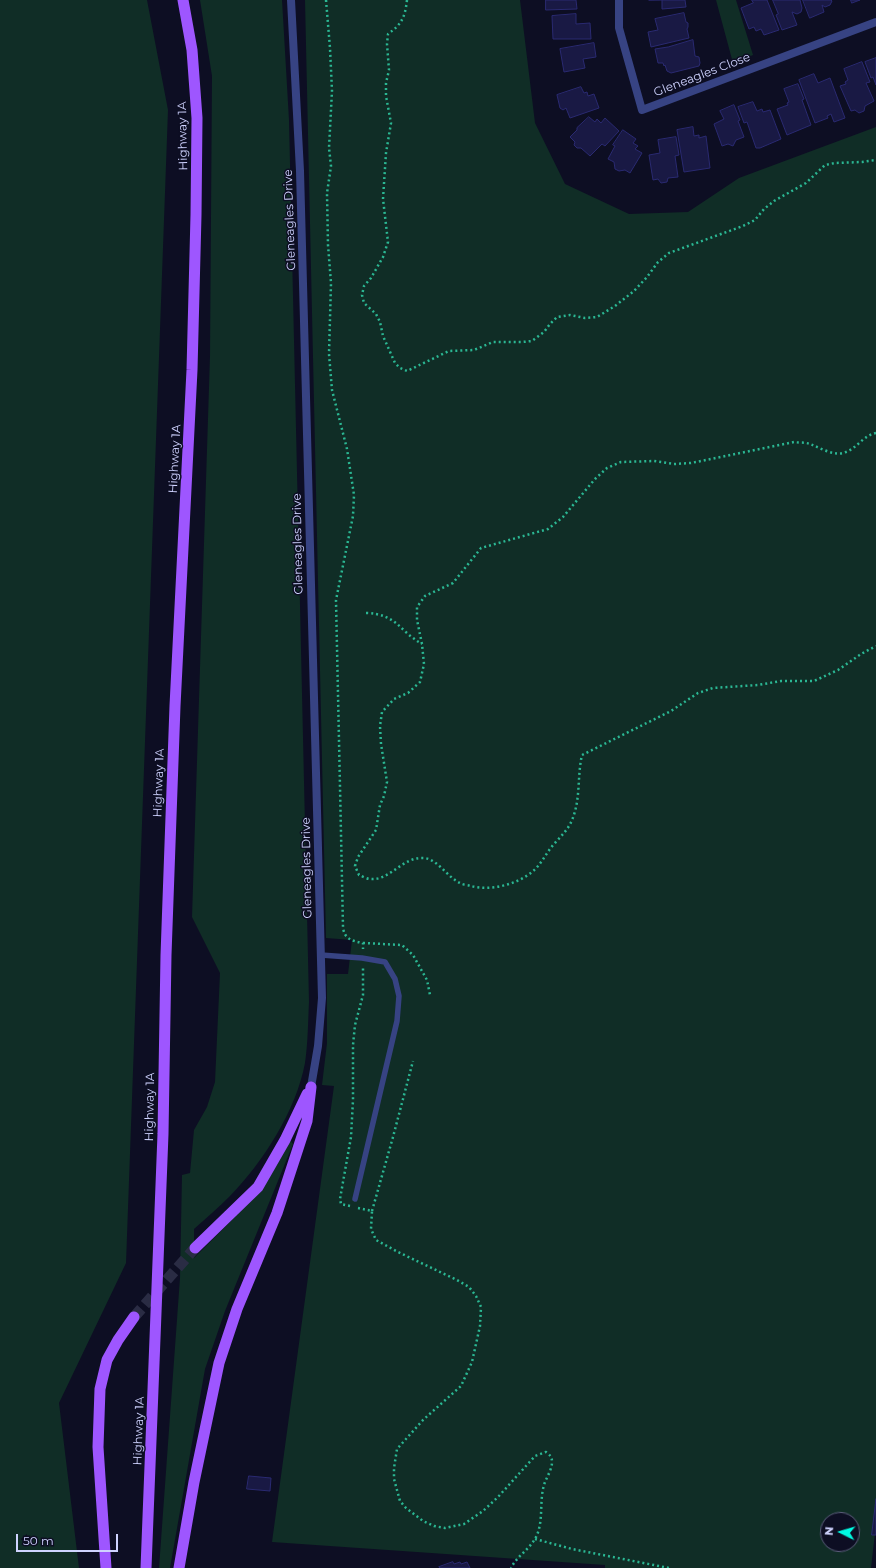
<!DOCTYPE html>
<html>
<head>
<meta charset="utf-8">
<style>
	body { margin:0 }
	#map { position:relative; width:876px; height:1568px; overflow:hidden; background:#0d0e23; font-family:Montserrat,sans-serif }
	canvas { display:block }
	.north { position:absolute; left:820px; top:1512px; width:40px; height:40px; box-sizing:border-box; background:#0d0e23; border:1px solid #5b5d7b; border-radius:50%; rotate:275deg; font-size:11px; font-weight:700; line-height:16px; text-align:center; color:#cfd3ff }
	.north::after { content:''; display:block; margin:auto; width:14px; height:18px; background:#00fae2; clip-path:polygon(50% 0,100% 100%,50% 72%,0 100%) }
	.scale { position:absolute; left:16px; top:1534px; width:102px; height:18px; box-sizing:border-box; border:2px solid #cfd3ff; border-top:0; padding-left:5px; font-size:12px; line-height:14px; white-space:nowrap; color:#cfd3ff; -webkit-text-stroke:3px #0d0e23; paint-order:stroke }
</style>
</head>
<body>
<div id="map">
<canvas width="876" height="1568"></canvas>
<div class="north">N</div>
<div class="scale">50 m</div>
</div>
<script>
const context = document.querySelector('canvas').getContext('2d');
context.lineJoin = 'round';
function paint(path, color) { context.fillStyle = color; context.fill(path, 'evenodd'); }
function stroke(path, color, width, dash) { context.strokeStyle = color; context.lineWidth = width; context.lineCap = dash ? 'butt' : 'round'; context.setLineDash(dash || []); context.stroke(path); }
function label(font, color, halo, rows, align = 'center') {
  context.font = font + ' Montserrat,sans-serif'; context.lineWidth = 3; context.setLineDash([]); context.textBaseline = 'middle'; context.strokeStyle = halo; context.fillStyle = color; for (const [text, x, y, turn = 0] of rows) {
    context.save(); context.translate(x, y); context.rotate((+turn || 0) * Math.PI / 180); context.textAlign = isNaN(turn) ? turn : align; if (halo) context.strokeText(text, 0, 0); context.fillText(text, 0, 0); context.restore();
  }
}
const green = new Path2D(`
	M0,0H147L168,110L126,1263L59,1403L79,1568H0Z
	M200,0H282L289,120L309,1002C308,1022 308,1043 305,1063C296,1111 263,1162 230,1196C218,1208 206,1218 194,1229V1258L228,1224L249,1201L290,1140L293,1144L225,1311L205,1369L170,1568H159L180,1278L182,1175L190,1173L194,1130L207,1107L215,1082L220,973L192,917L210,356L212,76Z
	M305,0H520L535,123L565,184L629,214L688,212L739,178L876,127V1524L871,1568H605V1565L272,1542L334,1086L322,1085L327,1043V974H348L352,940L326,938ZM828,1520H852V1544H828Z
	M716,0H736L753,55L733,63Z`);
const building = new Path2D(`
	M546,0H576L577,9L546,10Z
	M649,0H685L686,7L662,9V0Z
	M752,0H767L779,30L764,35L761,29L756,31L754,27L749,29L741,8L753,3Z
	M773,0H800L802,8L801,12L797,14L792,12L797,25L782,30L776,15L778,14Z
	M803,0H831L832,1L830,5L825,7L822,5L824,12L810,18Z
	M851,0H860L852,3Z
	M684,13L686,22L688,23V27L687,29L689,38L651,47L648,32L658,30L655,19Z
	M576,14V24L590,23L591,39H553L552,16Z
	M693,40L695,56L699,57L700,63L699,66L671,73L667,71L665,65L664,66L663,63H658L655,49L668,47Z
	M594,43L596,57L583,59L585,68L564,72L560,49Z
	M876,58V85L873,77L871,78L865,62Z
	M862,62L870,82L866,83L874,101L865,106L864,111L859,113L855,110L851,111L840,86L846,84L845,82L848,80L844,69Z
	M814,74L818,83L830,78L845,118L834,122L831,114L827,116L828,118L815,123L799,80Z
	M798,84L804,99L802,100L811,125L787,135L777,109L788,105L787,103L789,102L784,89Z
	M581,87L584,93L587,92L588,96L594,94L599,108L570,118L566,108L563,110L560,108L557,95Z
	M753,102L757,111L762,109L763,112L770,110L781,139L760,148H756L747,122L744,123L738,107Z
	M734,105L740,120L738,121L744,137L736,140L733,146L728,144L722,146L714,124L724,119L720,111Z
	M589,117L595,122L597,119L601,123L605,118L619,131L605,146L602,144L590,156L581,148H577L574,145L575,142L570,137L577,130V128Z
	M693,127L694,136L699,135V138L706,136L710,168L684,172L677,130Z
	M623,130L636,139L633,143L638,146L635,149L642,153L630,173L625,170L619,171L615,169L614,162L608,159L615,146L613,145Z
	M676,137L679,155L675,156L678,177L668,178L667,182L661,183L658,179L653,180L649,155L660,153L658,140Z
	M249,1476L271,1478L270,1491L247,1489Z
	M876,1499V1535H872Z
	M453,1562L454,1564L460,1562L461,1564L467,1562L470,1568H440L439,1567Z`);
const primaryTunnel = new Path2D(`
	M134,1317L195,1248`);
const path = new Path2D(`
	M326,0L330,48L332,91L329,148L331,166L327,193L328,245L331,283L329,354L332,390L347,449L354,495L353,516L336,600L343,927C344,939 352,941 363,943V949
	M407,0C405,17 402,24 388,34L387,44L389,70L386,83V96L391,123L386,153L383,199L388,242L383,257L371,278L364,286L362,295L364,303L376,314L380,322L383,336L395,363L400,368L407,371L449,351L474,350L493,342H522L532,341L544,332L550,324L557,317L570,315L585,318L597,317L615,306L634,291L647,277L658,262L669,253L743,226L755,220L764,209L774,201L806,183L825,165L835,163L862,162L876,160
	M876,433C864,435 857,448 846,452C834,457 821,448 810,444C805,442 799,443 794,442L691,463L674,464L654,461L621,462L607,468L595,479L563,517L548,529L481,548L453,583L425,596L417,607V620L422,644L424,664L420,682L408,693L394,699L382,712L380,726L381,744L387,782L384,796L380,805L376,830L358,857L355,866L359,875C362,876 367,879 370,879C390,881 402,857 423,858C437,858 447,877 460,883C463,885 468,885 471,886C490,891 516,885 532,872C541,865 546,853 554,844C561,836 568,830 572,820C581,799 577,776 582,755L671,711L698,693L713,688L758,685L781,681H814L838,670L861,654L876,646
	M366,613C397,614 399,631 422,644
	M363,943L402,945L413,955L427,980L430,995
	M350,1206L341,1204L340,1199L351,1137L353,1100V1045L355,1025L363,995V966
	M358,1208L372,1211L371,1229L376,1240L398,1252L457,1280L469,1287L476,1296L481,1307L480,1326L472,1362L461,1386L423,1420L397,1449L394,1468V1479L400,1501L406,1508L423,1521L434,1526L445,1528L464,1524L483,1511L498,1497L535,1456L546,1452C550,1455 552,1457 552,1462C552,1470 546,1478 544,1485C539,1502 544,1521 536,1537C530,1549 517,1556 511,1568
	M372,1211L393,1137L413,1061
	M535,1539L572,1549L669,1568`);
const service = new Path2D(`
	M321,955L362,958L385,962L395,979L399,996L397,1021L355,1199`);
const minor = new Path2D(`
	M619,0V28L642,110L876,22`);
const tertiary = new Path2D(`
	M291,0L300,171L322,998L318,1046L311,1087`);
const primary = new Path2D(`
	M195,1248L258,1187L285,1140L307,1094
	M106,1568L98,1447L100,1389L107,1360L118,1340L134,1317
	M146,1568L163,1134L166,955L175,706L192,370L196,215L197,118L192,50L183,0
	M179,1568L194,1482L219,1363L237,1309L277,1213L307,1121L311,1087`);
const streetNames = [
	["Gleneagles Close",702,75,-21],
	["Highway 1A",183,136,-91],
	["Gleneagles Drive",290,220,-92],
	["Highway 1A",175,459,-87],
	["Gleneagles Drive",298,544,-91],
	["Highway 1A",159,783,-88],
	["Gleneagles Drive",307,868,-91],
	["Highway 1A",150,1107,-89],
	["Highway 1A",139,1431,-88]
];
paint(green, '#102d26');
paint(building, '#191944');
stroke(building, '#2a2a71', 1);
stroke(primaryTunnel, '#2a2c44', 11, [11, 5.5]);
stroke(path, '#2bb793', 2.5, [2, 3]);
stroke(service, '#374383', 5.5);
stroke(minor, '#374383', 8);
stroke(tertiary, '#374383', 8);
stroke(primary, '#9e56ff', 11);
label('12px', '#cfd3ff', '#0d0e23', streetNames);
</script>
</body>
</html>
